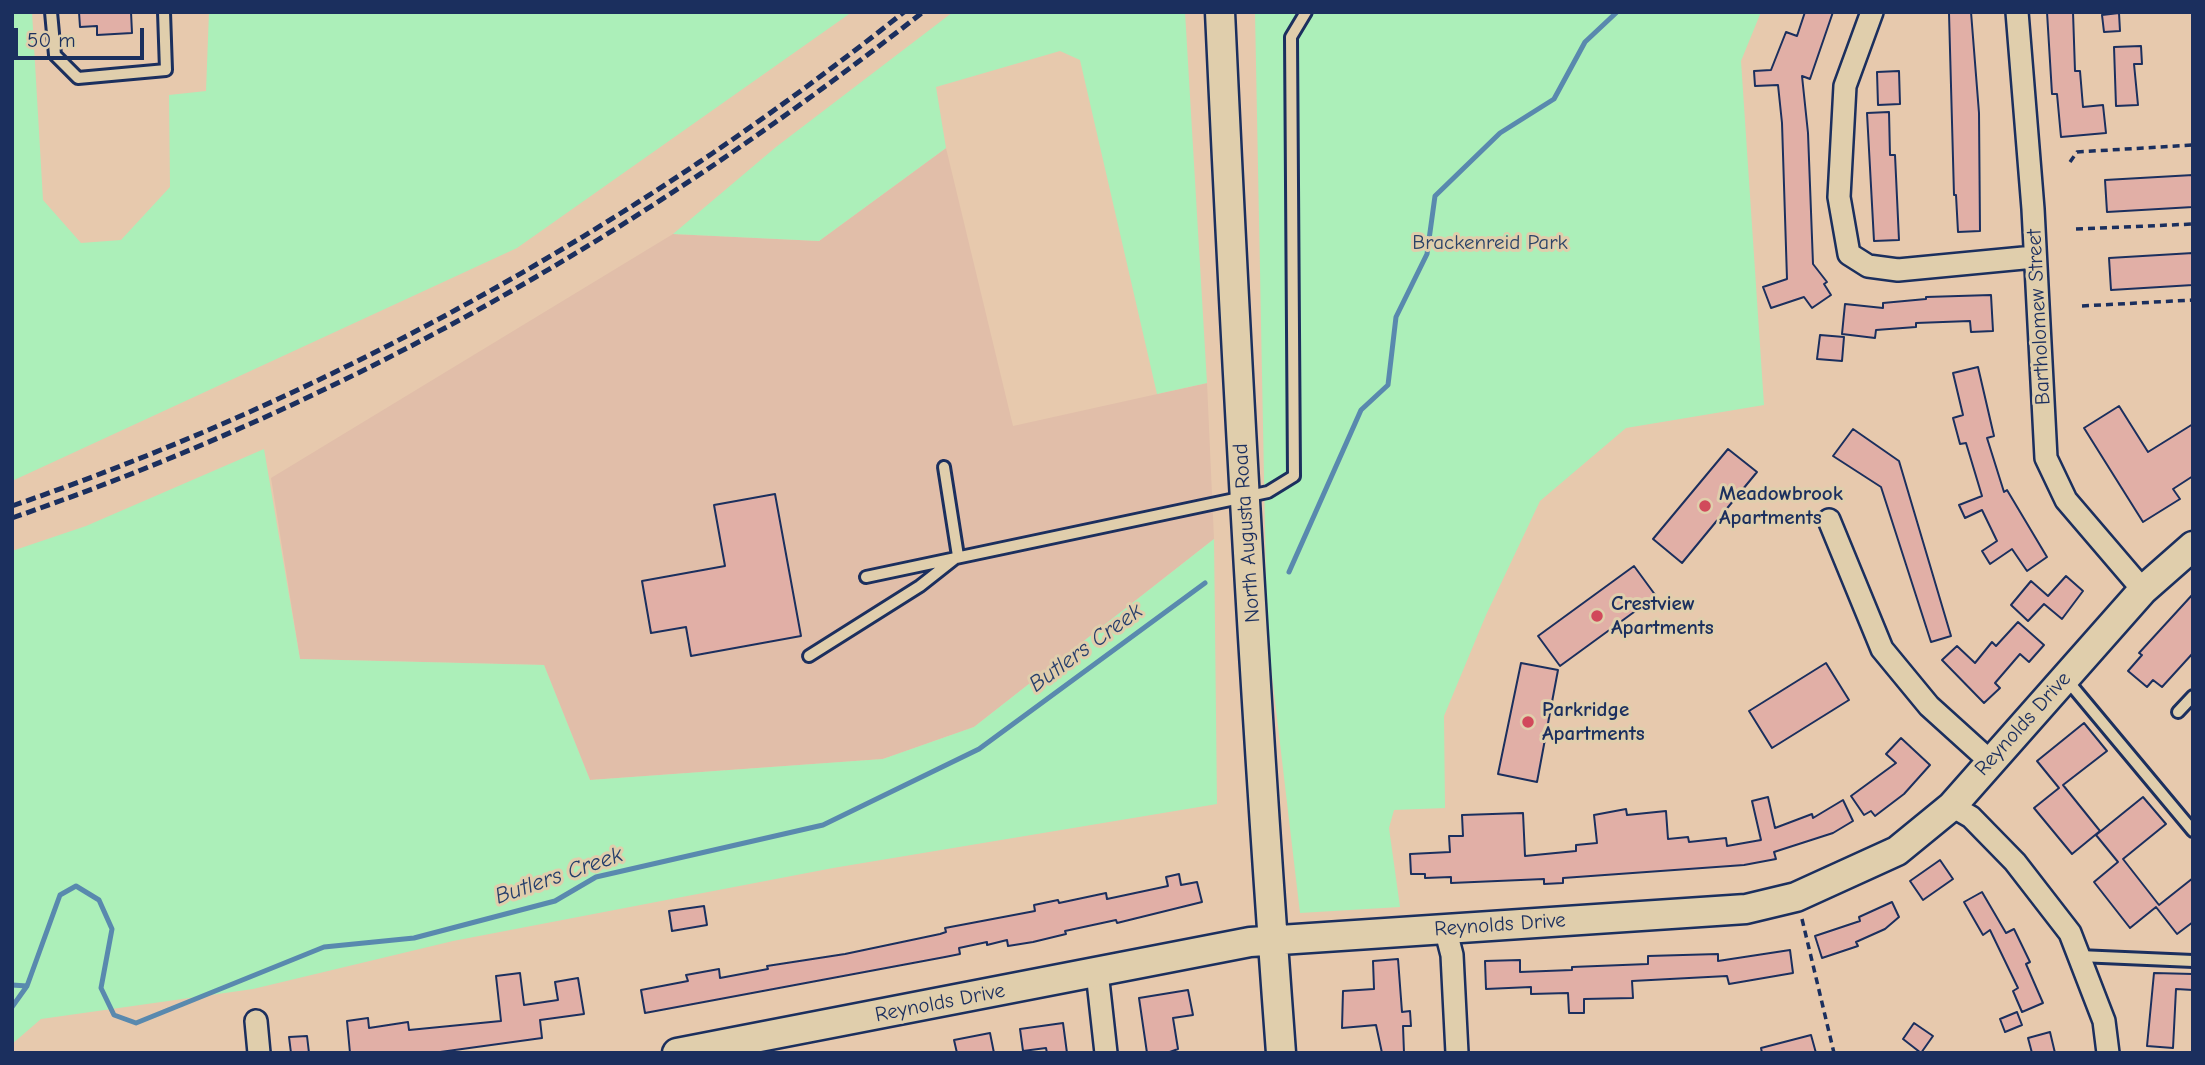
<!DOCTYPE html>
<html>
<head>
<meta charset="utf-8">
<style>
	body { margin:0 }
	#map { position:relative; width:2205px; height:1065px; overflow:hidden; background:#e7c9ad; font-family:"Comic Neue",sans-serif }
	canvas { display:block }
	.frame { position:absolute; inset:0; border:14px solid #1b2f5e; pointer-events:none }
	.scale { position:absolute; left:14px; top:28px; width:130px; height:32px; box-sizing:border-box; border:4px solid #1b2f5e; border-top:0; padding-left:9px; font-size:21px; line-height:24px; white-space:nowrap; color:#1b2f5e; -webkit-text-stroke:5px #e0ceac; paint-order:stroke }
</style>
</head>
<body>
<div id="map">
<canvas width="2205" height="1065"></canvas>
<div class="frame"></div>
<div class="scale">50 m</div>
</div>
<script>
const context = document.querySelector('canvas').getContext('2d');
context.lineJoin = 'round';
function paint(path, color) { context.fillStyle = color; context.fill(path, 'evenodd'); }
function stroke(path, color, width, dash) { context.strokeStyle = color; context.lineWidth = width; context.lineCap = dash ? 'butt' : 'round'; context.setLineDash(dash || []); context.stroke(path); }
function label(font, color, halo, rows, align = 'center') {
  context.font = font + ' "Comic Neue",sans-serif'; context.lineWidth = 6; context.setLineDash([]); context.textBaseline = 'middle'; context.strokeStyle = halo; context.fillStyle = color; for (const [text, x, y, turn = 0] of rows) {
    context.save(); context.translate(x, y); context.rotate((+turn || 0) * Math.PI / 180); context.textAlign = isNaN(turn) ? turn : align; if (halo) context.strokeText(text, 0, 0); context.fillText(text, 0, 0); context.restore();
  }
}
const built = new Path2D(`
	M946,148L1013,426L1207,383L1214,539L974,727L883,759L590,780L544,665L300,659L271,478L673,234L819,241Z`);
const green = new Path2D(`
	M12,12H32L43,200L81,243L121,240L170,187L169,95L206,91L209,12H852L517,248L12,481Z
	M953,12H1185L1207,383L1157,394L1080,60L1060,51L936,87L946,148L819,241L673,234L776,147Z
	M1255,12H1761L1741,61L1764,405L1626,428L1540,501L1486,615L1444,716L1445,808L1394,810L1389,828L1400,907L1300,913L1267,633Z
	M264,449L300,659L544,665L590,780L883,759L974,727L1214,539L1217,804L833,868L453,941L253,989L41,1019L12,1044V551L86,526Z`);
const stream = new Path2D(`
	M1289,572L1361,410L1388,385L1396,317L1427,254L1435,196L1500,133L1554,99L1585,42L1617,12
	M12,985L27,986
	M12,1007L27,986L60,895L76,886L99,900L112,929L101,988L114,1015L136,1023L324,947L414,938L555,901L596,877L823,825L979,749L1205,583`);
const building = new Path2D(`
	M79,12H131L132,33L97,35V26L80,27Z
	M1805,12H1833L1810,79L1802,76L1808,133L1813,264L1827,282L1824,284L1831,295L1812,308L1804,297L1771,308L1763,287L1787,279L1782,123L1778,85L1755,86L1754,71L1771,70L1786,32L1797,36Z
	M1971,12L1979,113L1980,231L1958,232L1956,195H1954L1949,13Z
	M2047,12H2073L2075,71H2080L2083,107L2103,105L2106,133L2061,137L2057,94H2052Z
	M2119,13L2120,31L2104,32L2102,15Z
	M2141,46L2142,64H2134L2138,105L2116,106L2114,47Z
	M1899,71L1900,104L1878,105L1877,72Z
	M1889,112L1890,155H1895L1899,240L1874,241L1867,113Z
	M2193,175V207L2107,212L2105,180Z
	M2193,253V285L2111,290L2109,258Z
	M1991,295L1993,331L1971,332L1970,321L1916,323V327L1876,330L1875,338L1842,334L1845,304L1883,308V303L1926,299V297Z
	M1820,335L1844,337L1842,361L1817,359Z
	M1978,367L1994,436L1987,438L2004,492L2007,490L2047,557L2027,571L2012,549L1990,564L1982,551L1997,541L1982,510L1965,518L1959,505L1982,496L1966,443L1960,444L1953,418L1963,415L1953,373Z
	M2119,406L2148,452L2193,424V476L2173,489L2180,499L2143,522L2084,428Z
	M1853,429L1899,461L1951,636L1931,642L1881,487L1833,456Z
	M1728,449L1757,472L1682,563L1653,539Z
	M775,494L801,636L691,656L686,627L651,633L642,581L725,566L714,505Z
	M1634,566L1656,596L1560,666L1538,636Z
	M2066,576L2083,591L2062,619L2044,604L2028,621L2011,605L2031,581L2048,596Z
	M2193,594V653L2162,687L2153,680L2147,687L2128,671L2142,655L2139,653Z
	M2018,622L2044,645L2029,662L2020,654L1995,683L2000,688L1984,703L1942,660L1957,646L1975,663L1992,642L1996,646Z
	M1521,663L1558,670L1537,782L1498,774Z
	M1826,663L1849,700L1772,748L1749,711Z
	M2084,723L2107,751L2063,785L2100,831L2072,854L2034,808L2059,788L2037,761Z
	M1901,738L1930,765L1904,794L1875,816L1871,811L1864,815L1851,796L1896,763L1886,754Z
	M1768,797L1775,828L1812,814L1813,818L1843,800L1853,821L1833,833L1774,852L1776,859L1744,865L1563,878V883L1544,884V879L1451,883V877L1425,878V874H1411L1410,854L1450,852L1449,836H1463L1462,815L1523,813L1525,856L1576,851V845L1597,843L1594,815L1626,809L1627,815L1666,811L1668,839L1688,837L1689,842L1726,838L1727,846L1761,840L1752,801Z
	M2143,797L2166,824L2123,859L2159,905L2193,878V922L2177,934L2156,907L2130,928L2094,882L2118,862L2096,835Z
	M1940,860L1953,879L1923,900L1910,881Z
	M1179,874L1181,885L1197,882L1202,902L1117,923L1116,920L1065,931L1066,934L1033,942L1008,946L1007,940L987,945V942L959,948L960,954L945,957L645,1013L641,990L688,981L686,975L719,969L720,978L768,969L767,966L845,954L940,934L946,932L945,928L1035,911L1034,905L1058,900L1059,903L1106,893L1107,899L1168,886L1166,877Z
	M1982,892L2006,933L2014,929L2030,962L2026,964L2043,1003L2022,1012L2013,991L2018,988L1990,930L1983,935L1964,902Z
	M1892,902L1899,917L1885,929L1856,942L1858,946L1822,958L1815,936L1860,921L1859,917Z
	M704,906L707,925L672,931L669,911Z
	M1790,950L1793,973L1729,984L1727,976L1632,981L1633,998L1584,999V1013H1569L1568,993L1531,994V987L1486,989L1485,961L1520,960V972L1572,970V967L1648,964V956L1718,954V961Z
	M1398,959L1402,1012L1410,1011L1411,1026H1403L1404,1053H1382L1376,1025L1342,1028L1343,991L1374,989L1373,961Z
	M520,973L524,1005L558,1000L555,982L578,978L584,1014L540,1020L542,1038L433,1053H350L347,1021L368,1018L369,1028L408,1022L409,1030L501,1021L496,976Z
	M2154,973L2193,974V990L2176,989L2173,1048L2147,1046Z
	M1188,990L1193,1015L1173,1018L1178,1049L1167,1053H1147L1139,998Z
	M2017,1012L2022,1025L2005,1032L2000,1019Z
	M1063,1023L1067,1053H1047L1046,1048L1023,1051L1020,1029Z
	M1914,1023L1933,1036L1921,1053L1903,1039Z
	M2050,1032L2055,1053H2032L2028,1038Z
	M990,1033L994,1053H957L954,1040Z
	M1811,1035L1816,1053H1762L1761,1048Z
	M307,1036L309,1053H291L289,1037Z`);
const path = new Path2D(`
	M2070,162L2077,152L2193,145
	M2076,229L2193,224
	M2082,306L2193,300
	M1802,919L1834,1053`);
const lane = new Path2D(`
	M51,12L55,55L78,78L166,70L164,12
	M866,577L1268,492L1294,476L1291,37L1306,12
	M809,656L920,586L958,556L944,467
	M2067,680L2193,831
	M2178,712L2193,696
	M2079,956L2193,961`);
const street = new Path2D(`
	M1872,12L1845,86L1839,197L1849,254L1868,266L1898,270L2034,257
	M2017,12L2033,209L2046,458L2066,500L2143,590
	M1829,520L1882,649L1929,706L1992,763
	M1952,806L1971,817L2015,862L2070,933L2104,1021L2108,1053
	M1445,928L1452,955L1457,1053
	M1097,972L1106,1053
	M256,1021L259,1053`);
const secondary = new Path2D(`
	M1220,12C1236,359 1255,706 1281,1053
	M677,1053L1250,942L1746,909L1796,897L1897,851L1952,806L2143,590L2193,546`);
const rail = new Path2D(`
	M12,506C336,394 637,225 904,12
	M12,518C350,401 643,232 923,12`);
const markers = [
	[1705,506,7,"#d1495b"],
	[1597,616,7,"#d1495b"],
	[1528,722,7,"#d1495b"]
];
const parkNames = [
	["Brackenreid Park",1490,243]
];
const streetNames = [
	["Bartholomew Street",2039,317,-93],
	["North Augusta Road",1247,533,-94],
	["Reynolds Drive",2023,724,-48],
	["Reynolds Drive",1500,925,-4],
	["Reynolds Drive",940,1003,-11]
];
const poiNames = [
	["Meadowbrook",1719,494],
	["Apartments",1719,518],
	["Crestview",1611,604],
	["Apartments",1611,628],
	["Parkridge",1542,710],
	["Apartments",1542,734]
];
const waterNames = [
	["Butlers Creek",1086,648,-36],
	["Butlers Creek",559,876,-19]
];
paint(built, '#e1bea9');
paint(green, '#acefb9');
stroke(stream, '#5989ae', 5);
paint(building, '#e1afa6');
stroke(building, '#1b2f5e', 2);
stroke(lane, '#1b2f5e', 16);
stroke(street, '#1b2f5e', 26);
stroke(secondary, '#1b2f5e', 33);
stroke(path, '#1b2f5e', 3.5, [7, 5]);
stroke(lane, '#e0ceac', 10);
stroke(street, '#e0ceac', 21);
stroke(secondary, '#e0ceac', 28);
stroke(rail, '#1b2f5e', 5, [10, 5]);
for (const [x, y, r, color] of markers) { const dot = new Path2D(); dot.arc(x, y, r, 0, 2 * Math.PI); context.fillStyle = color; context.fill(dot); stroke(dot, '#e0ceac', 2.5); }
label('21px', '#2a4267', '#e0ceac', parkNames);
label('21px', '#1b2f5e', '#e0ceac', streetNames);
label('bold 21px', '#1b2f5e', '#e0ceac', poiNames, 'left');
label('italic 23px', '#253e6b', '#e0ceac', waterNames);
</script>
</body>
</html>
